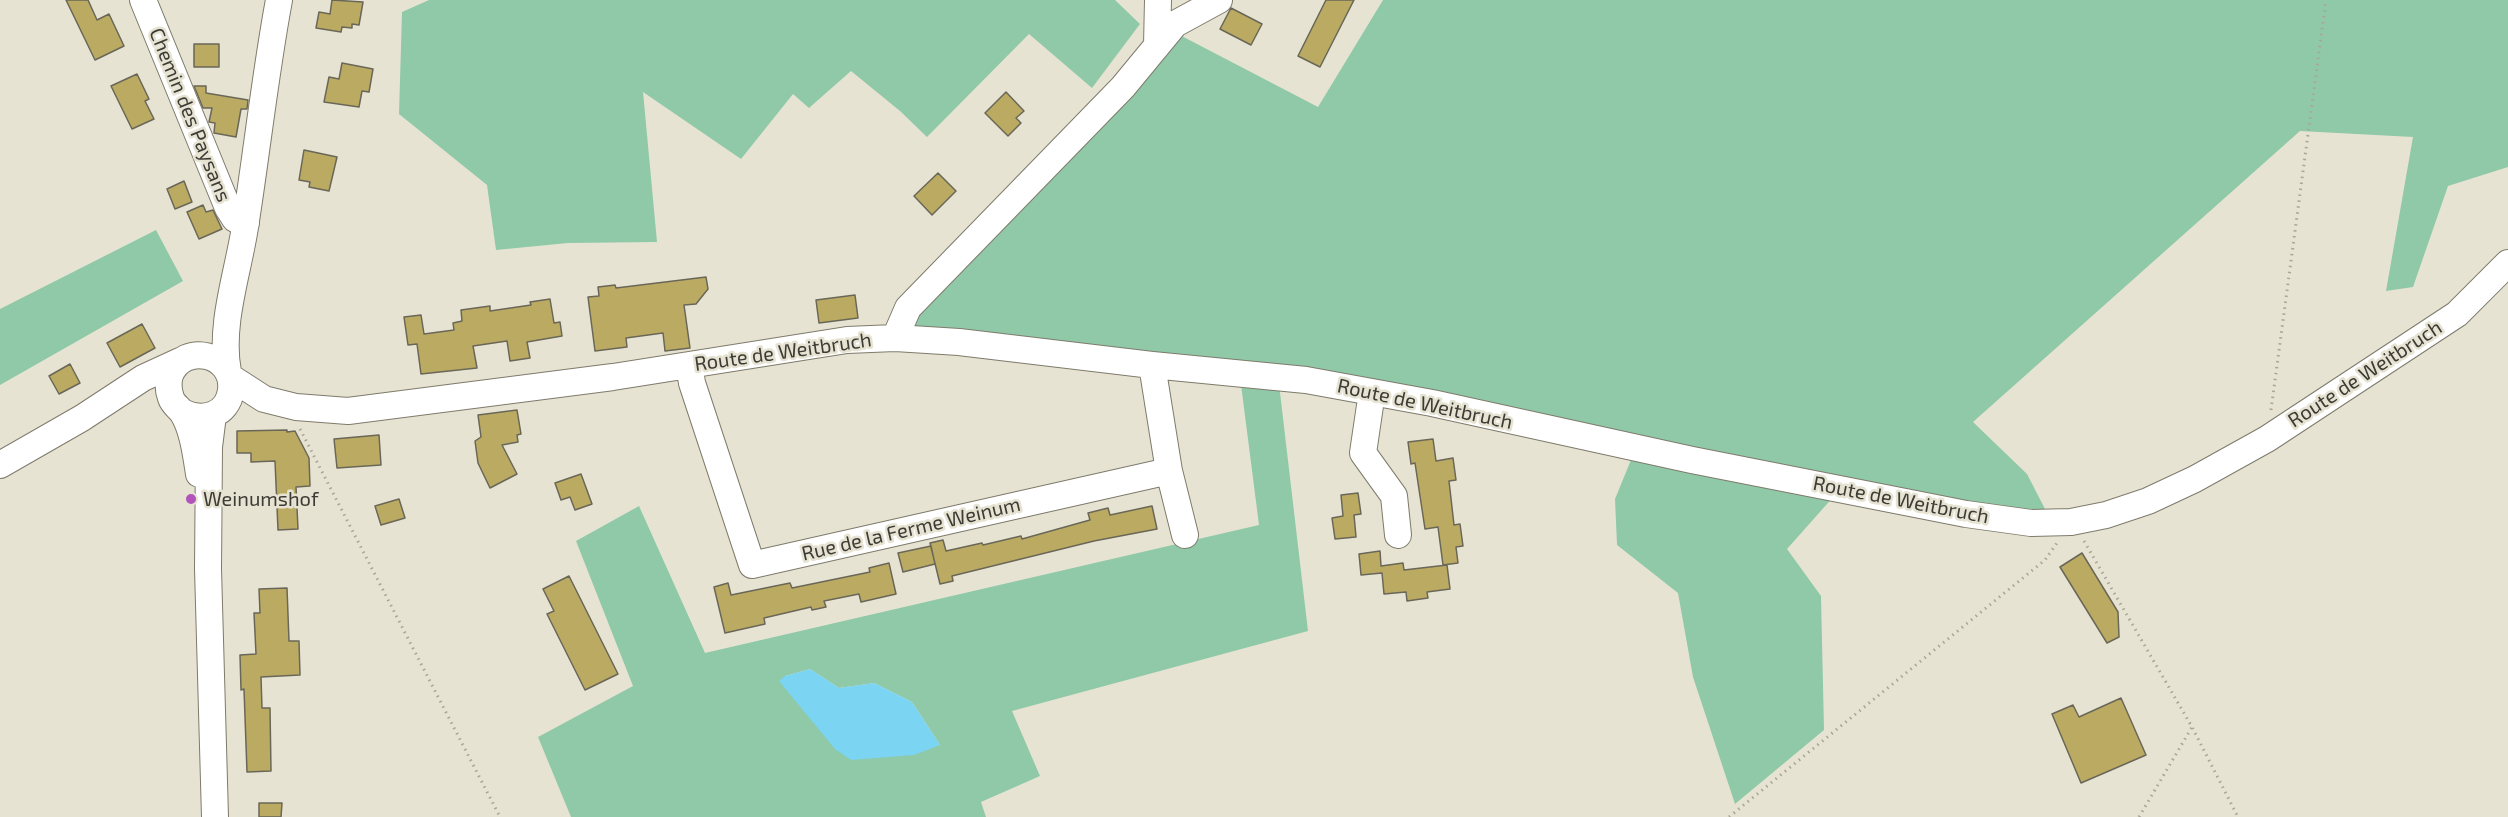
<!DOCTYPE html>
<html>
<head>
<meta charset="utf-8">
<style>
	body { margin:0 }
	canvas { display:block; background:#e6e3d2 }
</style>
</head>
<body>
<canvas width="2508" height="817"></canvas>
<script>
const context = document.querySelector('canvas').getContext('2d');
context.lineJoin = 'round';
function paint(path, color) { context.fillStyle = color; context.fill(path, 'evenodd'); }
function stroke(path, color, width, dash) { context.strokeStyle = color; context.lineWidth = width; context.lineCap = dash ? 'butt' : 'round'; context.setLineDash(dash || []); context.stroke(path); }
function label(font, color, halo, rows, align = 'center') {
  context.font = font + ' "Exo 2",sans-serif'; context.lineWidth = 5; context.setLineDash([]); context.textBaseline = 'middle'; context.strokeStyle = halo; context.fillStyle = color; for (const [text, x, y, turn = 0] of rows) {
    context.save(); context.translate(x, y); context.rotate((+turn || 0) * Math.PI / 180); context.textAlign = isNaN(turn) ? turn : align; if (halo) context.strokeText(text, 0, 0); context.fillText(text, 0, 0); context.restore();
  }
}
const green = new Path2D(`
	M429,0H1115L1140,24L1092,88L1029,34L927,137L900,111L851,71L809,108L793,94L741,159L643,92L657,242L568,243L496,250L487,185L399,114L402,12Z
	M1383,0H2508V167L2448,186L2413,287L2386,291L2413,137L2300,131L1973,422L2027,474L2045,509L2013,514L1277,367L1308,631L1012,711L1040,776L981,802L986,817H571L538,737L633,686L576,541L639,506L705,653L1259,525L1239,369L908,329L922,303L1174,32L1318,107ZM810,669L839,688L874,683L912,702L940,745L785,676Z
	M156,230L183,281L0,385V309Z
	M1633,455L1835,495L1787,549L1821,596L1824,730L1735,804L1693,677L1678,593L1617,545L1615,499Z`);
const water = new Path2D(`
	M810,669L839,688L874,683L912,702L940,745L914,755L851,760L835,749L779,681L785,676Z`);
const building = new Path2D(`
	M66,0H88L97,20L109,14L124,46L95,60Z
	M332,0L363,2L359,25L352,24V28L342,27L341,32L316,28L319,12L330,14Z
	M1326,0H1354L1320,67L1298,56Z
	M1231,8L1262,24L1251,45L1220,29Z
	M194,44H219V67H194Z
	M342,63L373,69L369,92L362,91L359,107L324,102L329,77L339,79Z
	M137,74L149,99L145,101L154,119L132,129L111,86Z
	M194,86H206V93L248,100L247,109H241L236,137L214,133L215,123L209,122L212,108H203Z
	M1006,92L1024,111L1016,118L1021,123L1008,136L985,113Z
	M304,150L337,157L329,191L309,187L310,182L299,180Z
	M938,173L956,191L932,215L914,196Z
	M184,181L192,202L175,209L167,189Z
	M203,205L206,212L213,210L222,229L199,239L187,212Z
	M706,277L708,289L696,304L684,305L690,348L665,351L663,333L626,338L627,347L595,351L588,297L599,296L598,287L615,285L616,288Z
	M855,295L858,318L819,323L816,300Z
	M550,299L554,323L560,322L562,336L527,342L530,358L510,361L507,341L473,346L477,368L421,374L417,344L408,345L404,317L421,315L424,334L454,330L453,323L462,321L461,310L490,306V311L531,305L530,302Z
	M142,324L155,348L120,367L107,343Z
	M70,364L80,383L59,394L49,376Z
	M517,410L521,434L517,435L518,442L502,445L517,474L490,488L478,463L475,441L481,437L478,415Z
	M287,430V432L295,431L309,458L310,486L296,487L298,529L278,530L275,461L251,462V453H237V431Z
	M379,435L381,465L337,468L334,439Z
	M1433,439L1436,461L1453,458L1456,480L1449,481L1454,525L1460,524L1463,546L1456,547L1458,563L1443,565L1438,527L1425,529L1415,463L1411,464L1408,442Z
	M581,474L592,504L575,510L570,497L561,500L555,483Z
	M1358,493L1361,514L1354,515L1356,537L1335,539L1332,518L1343,516L1341,495Z
	M399,499L405,518L381,525L375,506Z
	M1152,506L1157,529L1094,541L952,576L953,581L940,584L930,543L943,540L946,551L982,543L983,545L1021,536L1022,539L1090,520L1088,513L1108,508L1110,515Z
	M931,546L935,564L903,572L898,553Z
	M1380,551L1381,566L1403,563L1404,570L1447,565L1450,589L1427,592L1428,598L1407,601L1406,592L1384,594L1382,573L1361,575L1359,554Z
	M2082,553L2118,612L2119,637L2107,643L2060,567Z
	M889,563L896,594L861,602L859,594L824,601L826,607L812,610L811,607L764,618L765,624L725,633L714,587L728,583L731,595L790,583L792,588L870,572L869,568Z
	M569,576L618,674L585,690L547,614L554,611L543,589Z
	M287,588L289,641H299L300,675L261,677L262,708H270L271,771L247,772L244,689L241,690L240,655L256,654L254,613H260L259,589Z
	M2121,698L2146,755L2081,783L2052,714L2073,705L2079,717Z
	M259,803H282L281,817H259Z`);
const path = new Path2D(`
	M2271,410L2326,0
	M300,429L500,817
	M2084,541L2192,727L2238,817
	M1729,817L2045,560L2057,543
	M2139,817L2192,727`);
const minor = new Path2D(`
	M143,0L228,208L235,219L246,223
	M1157,46L1158,0
	M895,338L908,308L1123,87L1175,24L1219,0
	M689,365L692,383L752,565L1169,471L1152,365
	M228,372C219,325 238,273 245,227C257,151 265,75 279,0
	M230,377L264,399L296,407L348,411L613,377L847,340L895,338L959,342L1152,365L1306,380L1432,403L1692,460L1966,514L2031,523L2071,522L2106,515L2148,501L2195,479L2267,439L2457,314L2508,263
	M1372,392L1363,453L1394,496L1398,535
	M182,412C202,422 228,416 231,390C235,354 184,341 170,375C168,382 168,390 171,398C173,404 178,407 182,412C193,429 196,455 199,474
	M213,415L209,447L208,569L215,817
	M0,465L82,418L143,378L180,361
	M1169,471L1185,535`);
const markers = [
	[191,499,6,"#b252bb"]
];
const streetNames = [
	["Chemin des Paysans",190,115,68],
	["Route de Weitbruch",783,352,-8],
	["Route de Weitbruch",2365,374,-33],
	["Route de Weitbruch",1425,404,12],
	["Route de Weitbruch",1901,500,11],
	["Rue de la Ferme Weinum",911,529,-13]
];
const poiNames = [
	["Weinumshof",203,499]
];
paint(green, '#90c9a8');
paint(water, '#7ad4f2');
paint(building, '#bbab62');
stroke(building, '#6a6758', 1.5);
stroke(minor, '#7f7b6c', 28);
stroke(path, '#a8a699', 3, [1.5, 4.5]);
stroke(minor, '#fff', 26);
for (const [x, y, r, color] of markers) { const dot = new Path2D(); dot.arc(x, y, r, 0, 2 * Math.PI); context.fillStyle = color; context.fill(dot); stroke(dot, '#e6e3d2', 2); }
label('20px', '#3d3b35', '#e6e3d2', streetNames);
label('20px', '#3d3b35', '#e6e3d2', poiNames, 'left');
</script>
</body>
</html>
